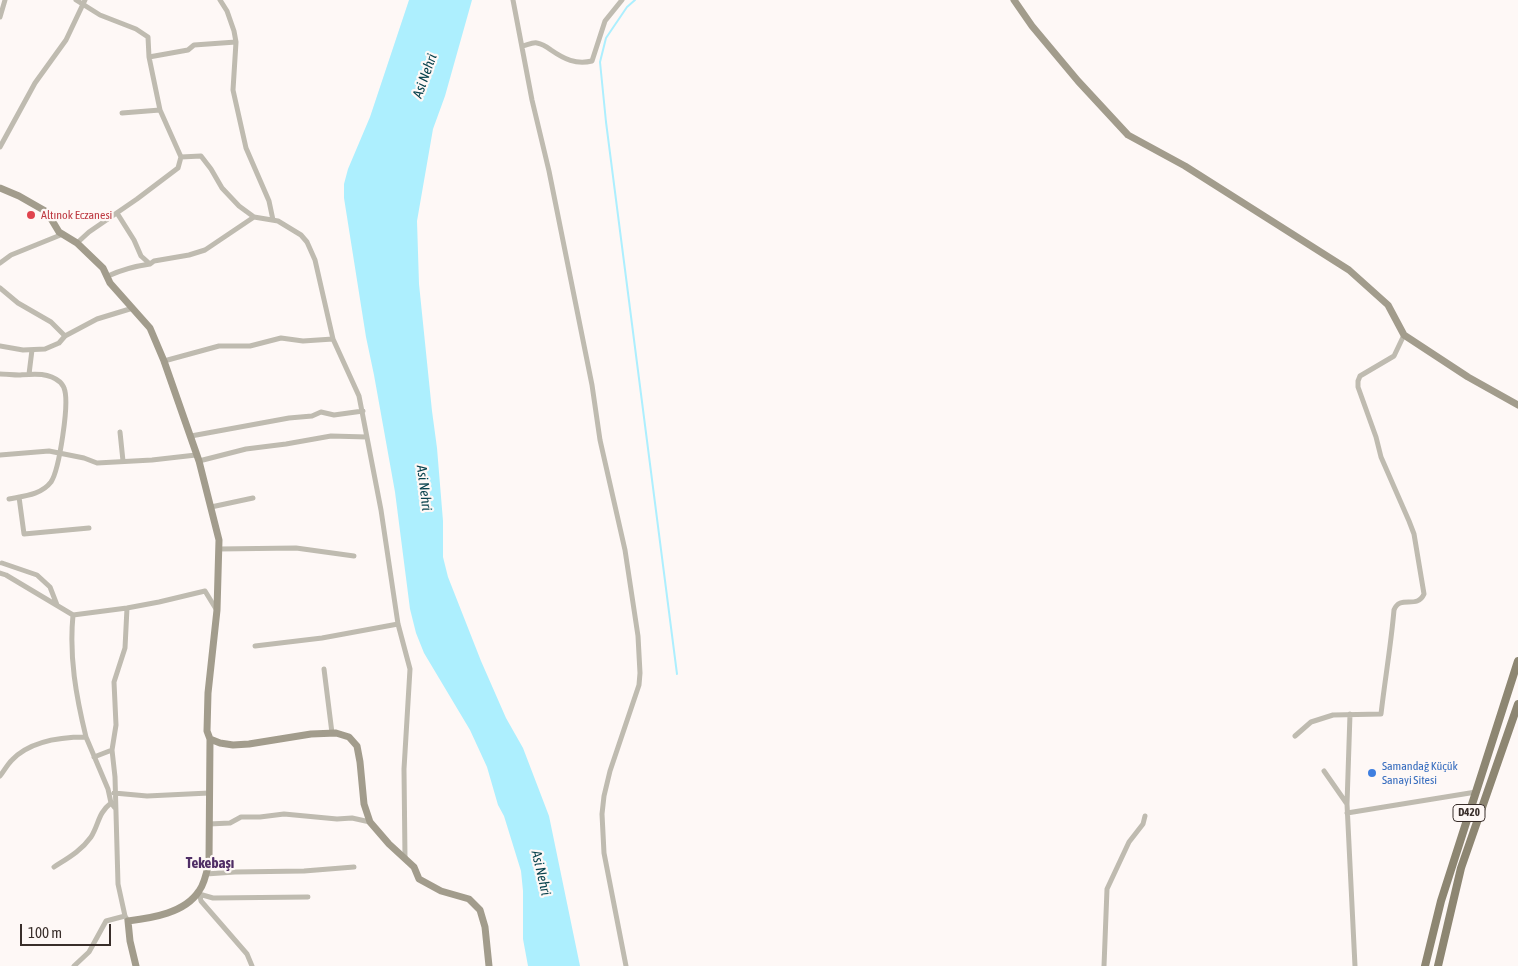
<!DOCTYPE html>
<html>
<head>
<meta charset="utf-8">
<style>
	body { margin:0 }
	#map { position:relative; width:1518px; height:966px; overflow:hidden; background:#fef8f6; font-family:"Asap Condensed",sans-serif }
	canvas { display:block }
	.scale { position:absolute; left:20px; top:924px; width:91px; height:22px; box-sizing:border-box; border:2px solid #392e2a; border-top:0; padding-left:6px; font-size:15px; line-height:18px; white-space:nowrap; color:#392e2a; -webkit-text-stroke:4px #fef8f6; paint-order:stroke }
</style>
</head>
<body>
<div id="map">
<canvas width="1518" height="966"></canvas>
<div class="scale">100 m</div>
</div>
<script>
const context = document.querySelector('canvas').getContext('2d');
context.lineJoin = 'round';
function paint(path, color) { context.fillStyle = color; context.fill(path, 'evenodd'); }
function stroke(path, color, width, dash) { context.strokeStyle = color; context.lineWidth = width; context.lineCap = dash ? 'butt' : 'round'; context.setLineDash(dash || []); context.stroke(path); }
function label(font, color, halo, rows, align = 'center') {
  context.font = font + ' "Asap Condensed",sans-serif'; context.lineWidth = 4.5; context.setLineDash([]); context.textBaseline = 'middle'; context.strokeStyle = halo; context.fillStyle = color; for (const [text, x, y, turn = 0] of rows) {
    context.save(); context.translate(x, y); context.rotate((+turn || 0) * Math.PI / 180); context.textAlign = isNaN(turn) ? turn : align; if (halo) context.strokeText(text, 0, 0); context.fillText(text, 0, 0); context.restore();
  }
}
const water = new Path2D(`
	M409,0H472L445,96L433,129L417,221L419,284L432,411L437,448L443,521V557L448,577L481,661L506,718L523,748L549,816L580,966H528L523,939V891L521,871L504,816L498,805L487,767L470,730L424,653L416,633L410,609L395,492L374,375L366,337L344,198V184L348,169L370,117Z`);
const stream = new Path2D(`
	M635,0L627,7L606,38L600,62L606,122L677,674`);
const street = new Path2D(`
	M76,0L100,15L136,29L148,37L149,57L160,110L181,157L178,168L137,199L89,232L77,243
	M220,0L227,11L234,31L236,42L233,90L246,148L269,201L273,220
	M513,0L532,100L549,171L592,385L600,440L625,550L638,636L640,673L639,685L610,771L604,796L602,814L604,853L626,966
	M0,17L5,0
	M522,46C527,45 533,42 537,43C543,44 547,47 551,50C564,59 576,65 592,61L605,21L622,0
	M149,57L188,50L194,45L236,42
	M122,113L160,110
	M0,147L35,83L66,40L85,0
	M181,157L201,156L211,169L222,188L239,206L254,217L278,221L301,235L307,242L315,260L333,339L359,396L381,510L398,624L410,669L404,769L405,858
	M117,213L134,240L141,256L150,264L154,261L189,255L205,250L254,217
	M0,263L11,255L63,234
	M108,276C121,270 136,266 150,264
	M0,288L18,303L51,322L65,336
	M0,346L23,350L45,349L59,343L65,336L97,319L133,308
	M164,361L219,346H250L281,338L303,341L333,339
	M0,374C6,374 13,375 19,375C33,374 48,372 60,382C61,383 64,387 64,388C70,402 59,470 51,482C41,495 24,496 9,499
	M29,374L32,350
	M120,432L123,461
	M191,436L289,418L312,416L321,412L334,415L363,411
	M0,455L49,451L84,458L97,463L152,460L196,455
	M199,461L246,449L286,444L331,436L367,437
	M19,497L24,534L89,528
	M211,507L253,498
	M219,549L296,548L354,556
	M2,563L37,575L50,587L57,605
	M0,573L6,575L73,615C69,657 76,696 86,737
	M127,608L125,648L114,682L116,725L112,750L115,777L118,884L125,916L128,921
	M73,615L127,608L159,602L205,591L216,609
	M255,646L322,638L398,624
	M324,669L332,733
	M1295,736L1311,722L1333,715L1381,714C1385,679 1391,645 1394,610C1400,594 1417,610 1424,594L1414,534L1409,521L1381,457L1376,437L1358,387V381L1360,376L1394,356L1404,335
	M94,757L112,750
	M1324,771L1347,804L1355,966
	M0,776C4,771 7,765 12,760C30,741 60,737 86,737L108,789L111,803L115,808
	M114,793L147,796L209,793
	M1347,804L1350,714
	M1347,813L1476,792
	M209,824L230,823L241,817H260L284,814L337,819L352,818L370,822
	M54,867C68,858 81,851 91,837C99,824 98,813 111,803
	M206,874L235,872L304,871L354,867
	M199,892L201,901L247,954L252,966
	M199,894L213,898L308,897
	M74,966L89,952L106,921L125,916
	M1104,966L1107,889L1129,842L1143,824L1145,816`);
const secondary = new Path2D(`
	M1014,0L1032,26L1078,81L1128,135L1185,166L1349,270L1388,305L1404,335L1468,377L1518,405
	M0,188L19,196L47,212L59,232L77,243L103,268L110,283L150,328L164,361L199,461L219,540L217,610L208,693L207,731L210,739L209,861C207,871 205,883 199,891C185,913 152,918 128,921L130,941L136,966
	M210,739L220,743L233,745L249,744L311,734L336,733L349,737L357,746L360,762L364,804L370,822L389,844L414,867L419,879L441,891L469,899L480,910L485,927L489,966`);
const primary = new Path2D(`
	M1425,966L1441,901L1518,661
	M1438,966L1461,868L1518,704`);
const markers = [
	[31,215,5,"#e0444e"],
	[1372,773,5,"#3f7fe0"]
];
const shields = [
	[1469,813,32]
];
const shieldNames = [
	["D420",1469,813]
];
const healthNames = [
	["Altınok Eczanesi",41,215]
];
const shopNames = [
	["Samandağ Küçük",1382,766],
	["Sanayi Sitesi",1382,780]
];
const waterNames = [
	["Asi Nehri",425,76,-70],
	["Asi Nehri",424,488,83],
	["Asi Nehri",541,873,77]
];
const quarterNames = [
	["Tekebaşı",210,863]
];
paint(water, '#adeffe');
stroke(stream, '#adeffe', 2);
stroke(street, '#bfbbb0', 5);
stroke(secondary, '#a29c8c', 7);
stroke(primary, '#8d8672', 8);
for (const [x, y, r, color] of markers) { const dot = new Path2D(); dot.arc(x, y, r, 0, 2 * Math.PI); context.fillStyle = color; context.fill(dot); stroke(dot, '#fef8f6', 2); }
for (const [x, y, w] of shields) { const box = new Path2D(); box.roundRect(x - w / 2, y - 8.5, w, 17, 4); context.fillStyle = '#fef8f6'; context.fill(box); stroke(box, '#392e2a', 1); }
label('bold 11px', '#392e2a', null, shieldNames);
label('12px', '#be3a42', '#fef8f6', healthNames, 'left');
label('12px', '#366cbe', '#fef8f6', shopNames, 'left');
label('italic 14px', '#08424d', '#fef8f6', waterNames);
label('bold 15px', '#502e66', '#fef8f6', quarterNames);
</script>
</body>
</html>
